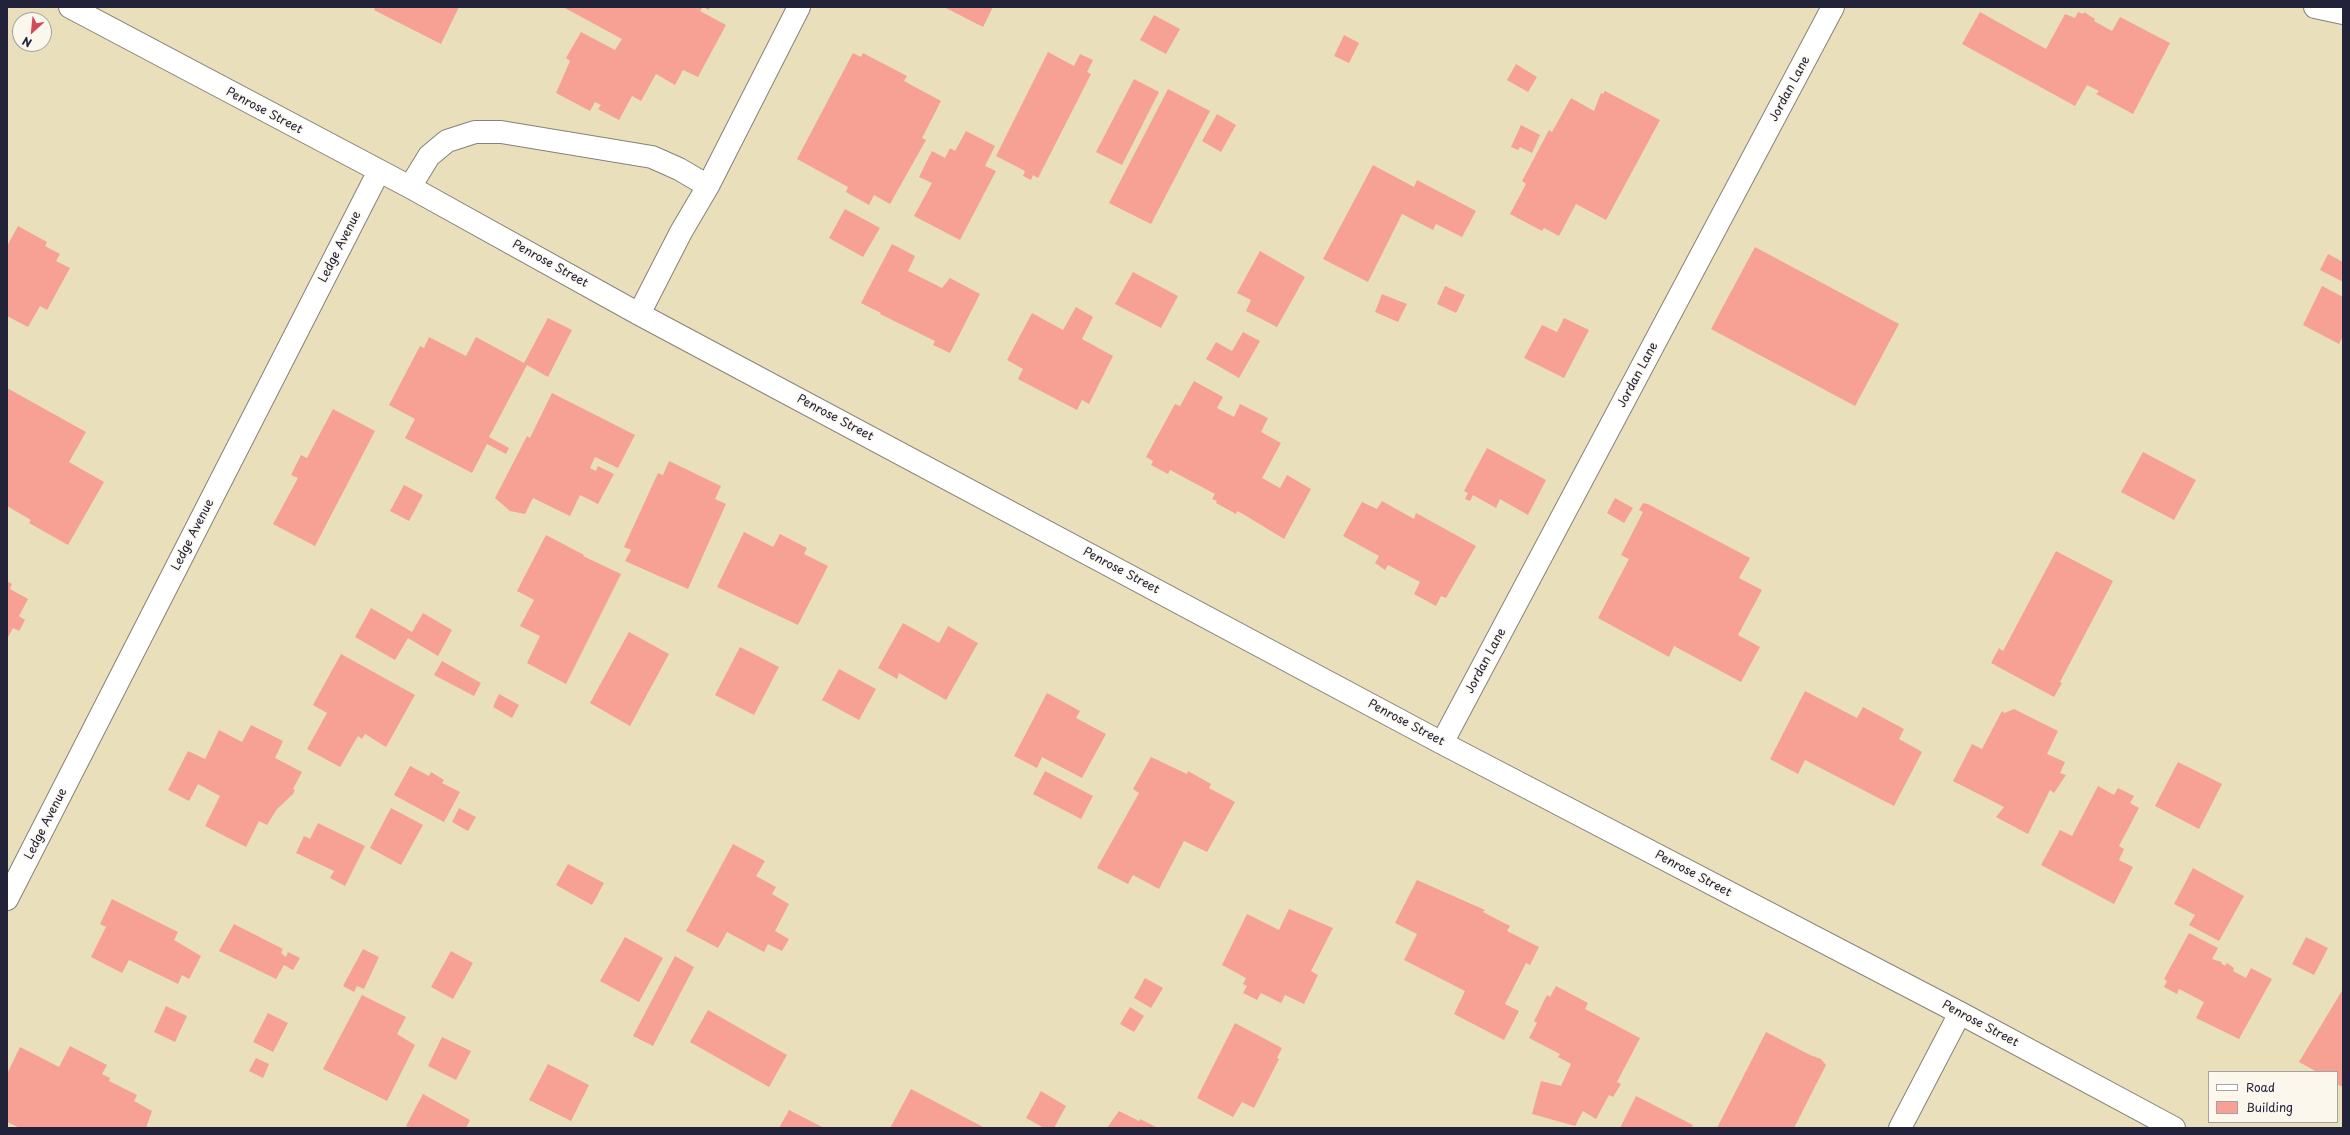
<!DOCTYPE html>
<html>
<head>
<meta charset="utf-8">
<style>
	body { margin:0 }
	#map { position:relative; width:2350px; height:1135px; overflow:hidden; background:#e9e0bb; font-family:"Playpen Sans",sans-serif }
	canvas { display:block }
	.frame { position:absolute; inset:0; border:8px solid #22223b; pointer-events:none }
	.legend { position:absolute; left:2208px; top:1071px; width:130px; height:52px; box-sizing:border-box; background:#fbf7ec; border:1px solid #a4a2a5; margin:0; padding:5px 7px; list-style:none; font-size:12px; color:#22223b }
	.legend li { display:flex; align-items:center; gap:8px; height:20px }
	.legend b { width:20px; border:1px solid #a4a2a5 }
	.north { position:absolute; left:12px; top:12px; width:40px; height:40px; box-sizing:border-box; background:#fbf7ec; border:1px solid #a4a2a5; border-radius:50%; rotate:207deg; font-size:11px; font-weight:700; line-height:16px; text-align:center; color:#22223b }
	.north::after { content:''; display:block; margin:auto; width:14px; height:18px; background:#d1495b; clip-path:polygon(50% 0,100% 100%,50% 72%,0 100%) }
</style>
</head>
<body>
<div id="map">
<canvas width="2350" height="1135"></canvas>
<div class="frame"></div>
<ul class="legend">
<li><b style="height:5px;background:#fff"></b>Road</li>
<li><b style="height:11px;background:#f6a193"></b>Building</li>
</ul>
<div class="north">N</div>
</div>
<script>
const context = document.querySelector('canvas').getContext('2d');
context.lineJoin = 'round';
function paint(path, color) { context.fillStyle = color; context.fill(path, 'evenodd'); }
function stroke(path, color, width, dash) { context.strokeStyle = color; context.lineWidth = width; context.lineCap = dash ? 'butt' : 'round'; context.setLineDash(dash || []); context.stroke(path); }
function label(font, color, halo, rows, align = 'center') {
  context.font = font + ' "Playpen Sans",sans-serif'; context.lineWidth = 3; context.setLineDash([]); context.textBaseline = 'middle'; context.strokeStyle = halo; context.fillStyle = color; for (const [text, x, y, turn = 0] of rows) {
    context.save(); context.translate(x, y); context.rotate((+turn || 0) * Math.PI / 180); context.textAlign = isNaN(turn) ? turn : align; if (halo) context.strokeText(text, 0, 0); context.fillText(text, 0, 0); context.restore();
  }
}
const building = new Path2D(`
	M375,7H459L441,44L374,10Z
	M563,7H710L709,10L703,7L700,11L726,25L698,77L683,70L675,85L656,74L641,101L632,96L619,120L598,109L601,105L595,102L590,111L556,93L570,61L566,58L581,32L615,50L622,39Z
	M944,7H993L983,27Z
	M1980,12L2046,49L2065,14L2075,18L2078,12L2083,14L2084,12L2095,19L2094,21L2112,31L2120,17L2170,43L2133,114L2096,94L2099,91L2087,85L2075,106L1962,44Z
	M1154,15L1180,29L1166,54L1140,40Z
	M1344,35L1359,43L1349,63L1334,56Z
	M1048,52L1074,66L1080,54L1093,60L1087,72L1091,74L1038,178L1033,175L1031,180L1023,176L1025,171L996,156Z
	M853,53L861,57L863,53L907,76L904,81L941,101L922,138L926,140L890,204L874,195L869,205L846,192L848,187L797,159Z
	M1516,64L1537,77L1528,92L1507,80Z
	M1134,79L1159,92L1122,165L1096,152Z
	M1168,89L1210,111L1151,224L1109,203Z
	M1605,91L1660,120L1606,220L1576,204L1559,236L1544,228L1542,231L1510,214L1526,184L1522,181L1549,130L1552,132L1571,98L1594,111L1601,93L1603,94Z
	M1217,114L1236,125L1221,152L1202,141Z
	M1521,125L1540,135L1532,153L1520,147L1518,150L1511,147Z
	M966,131L995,146L985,166L996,171L960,240L914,216L932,183L919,177L932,151L945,158L950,148L955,151Z
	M1373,165L1414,187L1417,180L1476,211L1462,237L1436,224L1433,230L1402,214L1368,282L1323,259Z
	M845,209L880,228L863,257L829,238Z
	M18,226L47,242L45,246L60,254L56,261L70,268L47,310L40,306L28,327L7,316V246Z
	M892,244L915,256L908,271L942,288L950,278L980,294L950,353L933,345L935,341L880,314L881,313L861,303Z
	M1755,247L1899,324L1855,406L1711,329Z
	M1260,251L1305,277L1277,327L1246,311L1251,300L1237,293Z
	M2328,254L2343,262V282L2320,270Z
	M1133,272L1178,296L1161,328L1115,304Z
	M1445,286L1465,295L1456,313L1437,304Z
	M2322,286L2343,297V336L2339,344L2303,325Z
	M1382,294L1407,304L1398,322L1375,312Z
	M1076,307L1093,317L1082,339L1113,356L1089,404L1082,400L1077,410L1018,379L1023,369L1007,360L1032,313L1063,330Z
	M548,318L572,330L548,377L527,365L489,437L509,448L506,454L487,444L472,473L405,438L415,419L389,405L420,346L424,348L429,337L466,356L476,337L524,363Z
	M1564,318L1589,330L1564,378L1524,358L1542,325L1557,332Z
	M1243,332L1260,341L1239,378L1206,359L1216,342L1232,351Z
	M1194,381L1223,397L1217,408L1234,417L1240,404L1268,418L1261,432L1281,443L1262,478L1280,488L1287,475L1311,489L1284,539L1243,514L1237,511L1236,514L1216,503L1217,501L1212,499L1215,494L1170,470L1168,474L1151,465L1153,461L1146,457L1175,404L1180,406Z
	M7,388L86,432L69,462L104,482L68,545L29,523L31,520L7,506Z
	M552,393L635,435L618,468L595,457L590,468L596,471L598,466L614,474L598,504L580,495L570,516L533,498L525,514L510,511L495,498L527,436L530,438Z
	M333,409L375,431L315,546L273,524L298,478L291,475L301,455L307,458Z
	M1487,448L1546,480L1528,515L1500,499L1496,508L1473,495L1470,501L1465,499L1468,493L1464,491Z
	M2143,452L2196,480L2174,520L2121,492Z
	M669,461L721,486L715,499L726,504L688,589L625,561L631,550L624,547L658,473L663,475Z
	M404,485L423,495L409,521L390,511Z
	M1615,498L1633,508L1624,523L1607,513Z
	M1382,501L1414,519L1416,513L1476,546L1446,598L1441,596L1436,606L1414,594L1420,582L1388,565L1385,570L1375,563L1379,556L1343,536L1362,502L1377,509Z
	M1643,503L1648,504L1750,558L1739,578L1762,590L1738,635L1760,647L1741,682L1674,646L1669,657L1598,618L1629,559L1621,555L1643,512L1639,510Z
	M744,532L773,547L780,534L807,548L804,554L828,566L798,625L717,587Z
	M546,535L584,555L583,556L621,574L566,684L527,663L540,636L520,626L534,600L517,591Z
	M2056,551L2113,581L2060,682L2062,683L2054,697L1991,663L1999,648L2003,651Z
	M7,581L12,584L10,589L28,599L19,616L25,620L19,631L13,628L7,639Z
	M371,608L412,632L423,613L452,630L438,656L408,638L395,660L355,637Z
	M903,623L939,643L948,626L978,643L946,700L899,673L897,679L878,668Z
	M629,632L669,654L630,726L590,703Z
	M740,647L779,667L754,715L715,695Z
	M341,654L415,695L386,747L365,734L362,739L358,736L340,767L307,749L327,713L313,705Z
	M442,661L481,683L474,696L434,675Z
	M839,669L876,689L859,720L822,700Z
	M1805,691L1857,718L1863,707L1904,729L1899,739L1922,752L1894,806L1805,760L1798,774L1770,759Z
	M1047,693L1080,711L1076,718L1106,734L1082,778L1042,757L1037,768L1014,756Z
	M499,694L519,705L512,718L493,707Z
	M2014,709L2058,731L2047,754L2065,762L2060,773L2066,775L2054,793L2050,790L2028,834L1996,817L2004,807L1953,781L1972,744L1982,749L2002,711L2004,713Z
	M251,725L283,741L275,758L302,772L293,789L295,790L293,794L277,809L267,825L259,821L246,847L205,826L220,796L198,784L189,801L168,790L188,751L205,759L219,730L242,742Z
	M1151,757L1187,774L1188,771L1211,784L1209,788L1235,802L1207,852L1184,841L1159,889L1133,875L1128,884L1097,868L1139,793L1133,789Z
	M2178,762L2222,784L2199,829L2155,806Z
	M410,766L429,776L431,772L444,780L442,783L460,792L444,822L394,795Z
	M1045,771L1093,796L1081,819L1033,794Z
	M2098,786L2114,795L2118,788L2134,796L2130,803L2139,808L2119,846L2124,849L2119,860L2133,867L2114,904L2041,865L2060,830L2072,836Z
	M391,808L423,825L401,865L370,848Z
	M459,808L476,817L468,831L452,822Z
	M318,823L365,846L345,886L330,878L334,871L296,853L304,836L310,839Z
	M733,844L765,861L756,876L776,887L772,894L789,904L775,931L789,939L782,951L768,944L764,952L727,932L718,948L686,931Z
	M568,864L604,883L592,905L556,885Z
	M2193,868L2244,896L2219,941L2189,925L2195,915L2174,904Z
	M1417,880L1485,910L1483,912L1510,926L1507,931L1539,947L1530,965L1526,963L1505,1004L1519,1011L1504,1040L1454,1014L1465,991L1404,960L1417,934L1395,923Z
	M112,899L178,932L174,940L201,956L189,979L182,975L178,984L129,960L122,973L91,957L106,927L100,924Z
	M1289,909L1333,928L1311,971L1318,975L1304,1004L1285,995L1281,1003L1261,993L1257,1000L1243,993L1247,986L1243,984L1246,978L1222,965L1247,914L1279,930Z
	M234,924L283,949L281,953L286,957L288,952L300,958L293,970L284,965L276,979L219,951Z
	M2189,933L2218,948L2212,959L2222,962L2221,963L2225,966L2227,963L2234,968L2233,971L2246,978L2251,968L2272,979L2239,1039L2196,1018L2204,1002L2179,989L2177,994L2164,987L2167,981L2164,979Z
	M625,937L663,958L639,1002L600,981Z
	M2306,937L2328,948L2314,975L2292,964Z
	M363,949L379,957L364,989L357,986L354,992L343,986Z
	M451,951L473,963L453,999L431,987Z
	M675,956L694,967L653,1046L633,1036Z
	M1145,978L1163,988L1151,1008L1134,998Z
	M1556,986L1588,1003L1585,1009L1640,1038L1617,1082L1621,1084L1613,1097L1609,1095L1596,1119L1583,1111L1575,1126L1532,1114L1541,1081L1561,1086L1571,1064L1558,1057L1560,1054L1529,1038L1537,1023L1534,1021L1547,995L1550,997Z
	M2343,989V1087L2337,1084V1072H2317L2299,1062Z
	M362,995L406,1017L397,1034L415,1045L387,1101L323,1069Z
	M166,1006L187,1016L175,1042L154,1032Z
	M1130,1007L1144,1016L1134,1032L1120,1024Z
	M708,1010L787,1055L769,1087L690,1042Z
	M268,1013L288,1023L273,1052L253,1042Z
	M1235,1023L1282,1048L1277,1058L1279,1059L1254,1108L1242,1102L1233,1117L1197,1098Z
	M1766,1032L1810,1055L1821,1059L1826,1065L1794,1128H1717Z
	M442,1037L471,1051L456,1080L428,1066Z
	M70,1046L107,1065L102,1074L110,1078L109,1081L137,1095L134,1101L152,1111L146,1128H20L7,1122V1074L20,1047L59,1067Z
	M256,1058L269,1064L263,1078L249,1071Z
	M548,1064L589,1085L571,1121L529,1100Z
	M911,1089L985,1128H890Z
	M1041,1091L1066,1106L1054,1128H1044L1026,1118Z
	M423,1094L470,1120L466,1128H410L406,1126Z
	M1636,1096L1693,1125L1691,1128H1620Z
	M789,1110L824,1128H779Z
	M1119,1111L1139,1121L1140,1119L1158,1128H1107Z`);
const minor = new Path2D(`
	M70,7L410,187L639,314L1442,743L1960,1013L2174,1128
	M2315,7L2343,13
	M410,187L429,156L447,141L475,132H501L652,157L679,169L708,186
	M639,314L681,232L708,186L799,7
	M1442,743L1833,7
	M7,899L379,171
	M1900,1128L1960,1013`);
const streetNames = [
	["Jordan Lane",1790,89,-62],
	["Penrose Street",264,111,28],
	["Ledge Avenue",340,247,-63],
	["Penrose Street",550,264,29],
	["Jordan Lane",1638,375,-62],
	["Penrose Street",835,418,28],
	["Ledge Avenue",193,535,-63],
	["Penrose Street",1121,571,28],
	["Jordan Lane",1486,661,-62],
	["Penrose Street",1406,723,28],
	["Ledge Avenue",46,824,-63],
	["Penrose Street",1693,874,28],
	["Penrose Street",1980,1024,28]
];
paint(building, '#f6a193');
stroke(minor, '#86817b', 24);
stroke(minor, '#fff', 22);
label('12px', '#22223b', '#fbf7ec', streetNames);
</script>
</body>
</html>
